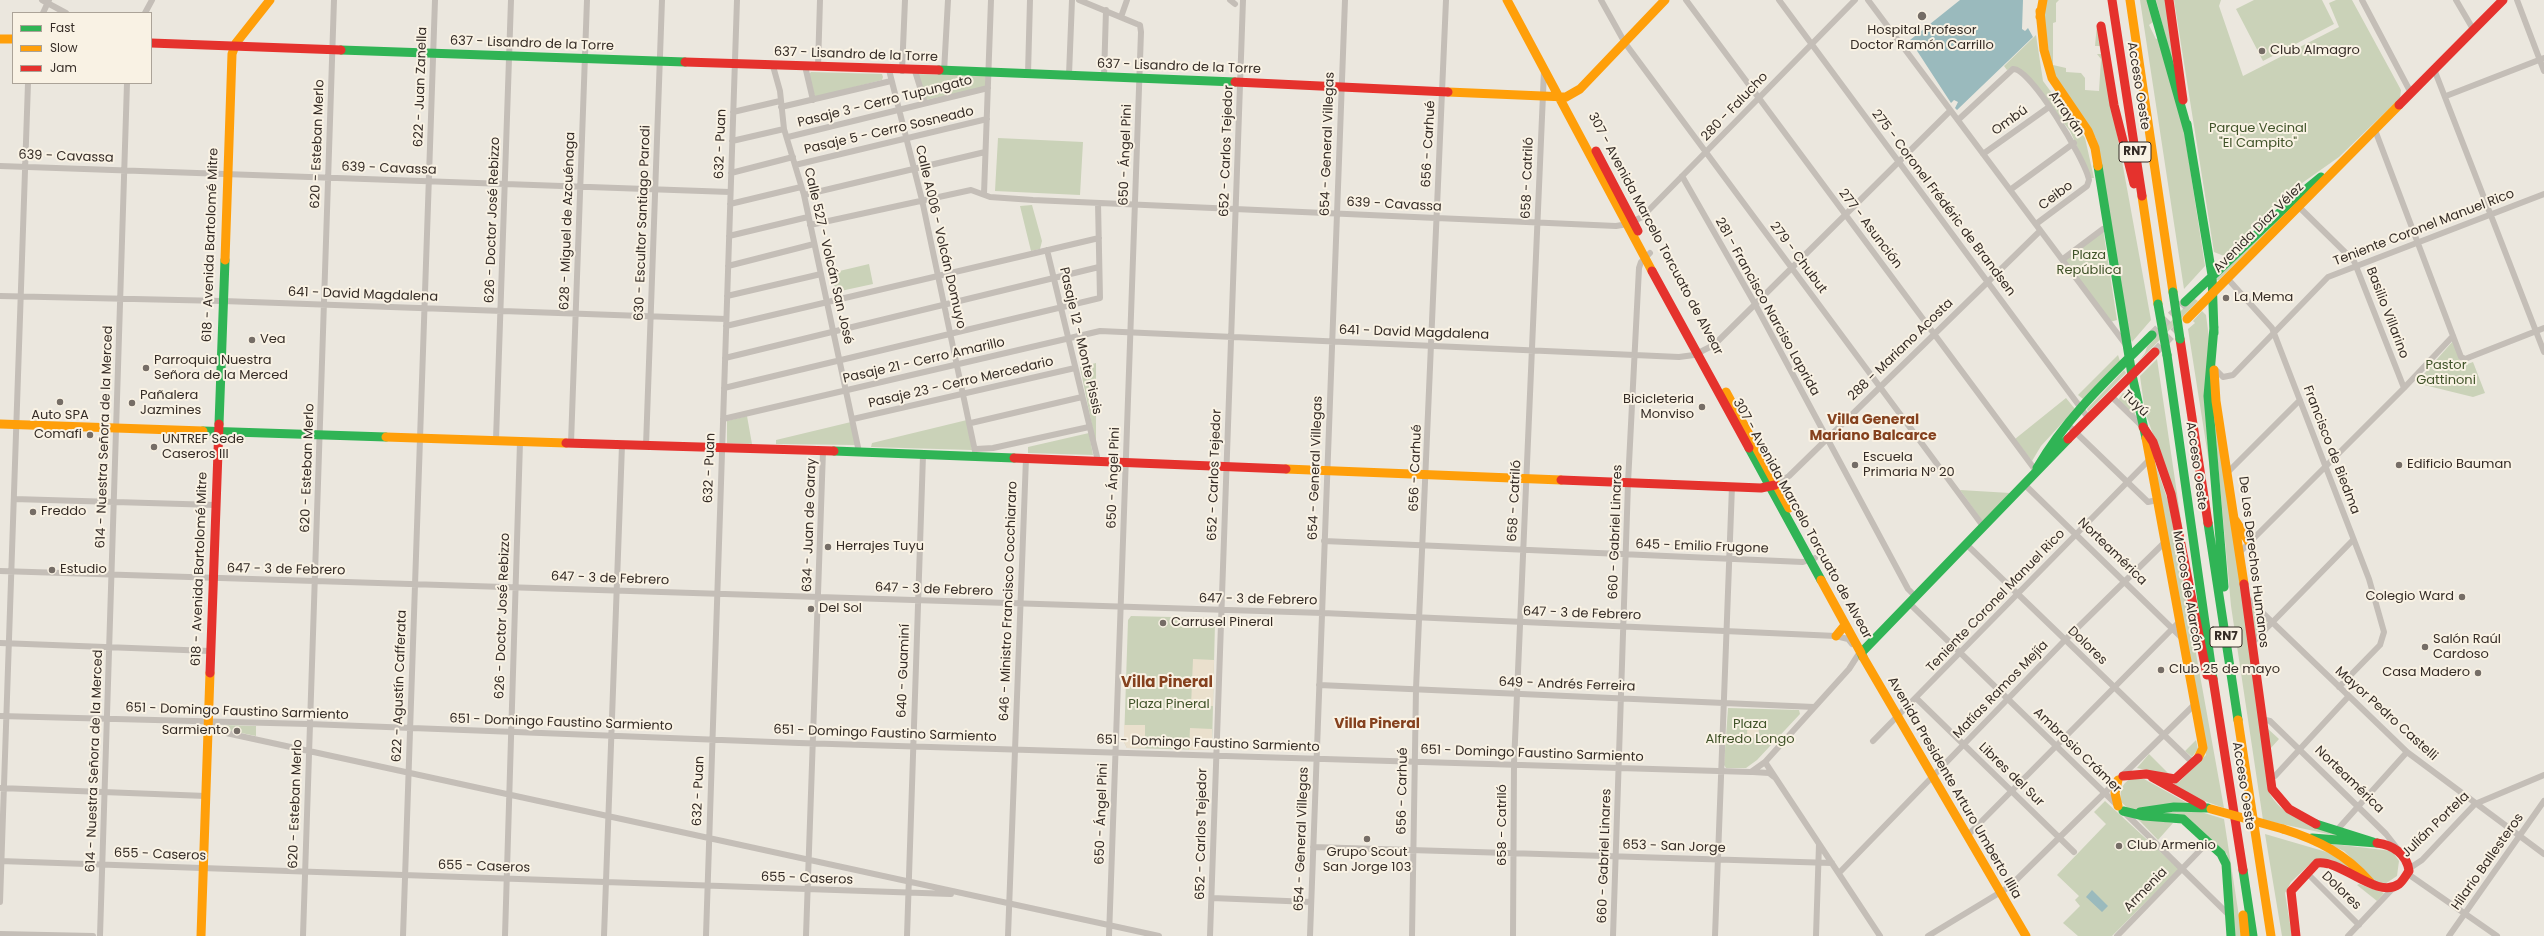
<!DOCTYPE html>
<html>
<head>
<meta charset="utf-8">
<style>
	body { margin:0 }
	#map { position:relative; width:2544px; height:936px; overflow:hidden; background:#ebe7de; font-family:Poppins,sans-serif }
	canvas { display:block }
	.legend { position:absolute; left:12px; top:12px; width:140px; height:72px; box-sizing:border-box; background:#f9f2e4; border:1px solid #aba398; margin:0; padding:5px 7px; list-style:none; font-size:12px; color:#352c26 }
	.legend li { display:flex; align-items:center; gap:8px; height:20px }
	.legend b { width:20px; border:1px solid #aba398 }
</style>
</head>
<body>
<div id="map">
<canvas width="2544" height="936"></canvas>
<ul class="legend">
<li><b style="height:5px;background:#30b455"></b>Fast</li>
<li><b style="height:5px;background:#ff9f0a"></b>Slow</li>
<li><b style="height:5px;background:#e5322d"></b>Jam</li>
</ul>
</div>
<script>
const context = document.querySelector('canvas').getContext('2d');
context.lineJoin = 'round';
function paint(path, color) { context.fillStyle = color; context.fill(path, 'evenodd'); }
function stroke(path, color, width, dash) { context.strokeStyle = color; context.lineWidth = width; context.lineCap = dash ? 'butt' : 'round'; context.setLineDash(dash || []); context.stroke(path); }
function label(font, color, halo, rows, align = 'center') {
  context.font = font + ' Poppins,sans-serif'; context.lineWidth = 4; context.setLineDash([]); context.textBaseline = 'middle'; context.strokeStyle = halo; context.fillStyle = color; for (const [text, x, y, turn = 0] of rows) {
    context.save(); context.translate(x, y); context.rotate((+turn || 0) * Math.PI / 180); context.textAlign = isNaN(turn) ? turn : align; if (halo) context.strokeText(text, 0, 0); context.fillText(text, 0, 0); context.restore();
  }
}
const green = new Path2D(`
	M2045,0H2059L2056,3V22L2053,23V65L2066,68V72L2081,73L2085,78V90L2099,91L2101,59L2097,54H2101L2100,46H2095L2097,24L2151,320L2132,342L2129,336L2096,138L2059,87L2051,67L2045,29Z
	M2140,0H2148L2153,22L2149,25L2156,39L2159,38L2184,130L2205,266L2184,289Z
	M2156,0H2167L2177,80Z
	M2174,0H2221L2219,6L2243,76L2339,27L2329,3L2336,0H2352L2401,90L2400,98L2339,157L2295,188L2269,210L2224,256L2214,252Z
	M2254,0H2322L2334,24L2263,61L2236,9Z
	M2036,35L2043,81L2085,138L2094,178H2091L2070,131L2023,71L2016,67L2007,70L2004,66Z
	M811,72L882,74L883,77L882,80L815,97L809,74Z
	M918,74L986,76L985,87L926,100Z
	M998,138L1083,142L1080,195L995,191Z
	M1032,205L1042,241L1040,249L1031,251L1020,206Z
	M2288,211L2219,280H2217L2216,279L2253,241Z
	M2103,229L2117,320L2110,322L2063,259Z
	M869,264L873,284L836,292L831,273Z
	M2193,298L2198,301L2138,362L2145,353L2147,347Z
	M2202,311L2206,315L2209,338L2213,488L2188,329L2195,323L2193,321Z
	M2453,341L2462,366L2473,362L2485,393L2473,397L2416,383Z
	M2118,355L2120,361L2083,399L2078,395Z
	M2157,359L2185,547L2158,448L2145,412L2140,376Z
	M1096,363V445L1080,367Z
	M2124,370L2126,373L2088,412L2087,409Z
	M2123,393L2128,394L2138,422L2117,401Z
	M2066,398L2075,409L2041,446L2032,461L2015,439Z
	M2212,398L2227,486L2270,794C2285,822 2328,829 2356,840L2263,820L2231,606Z
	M747,416L752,444L727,443V421Z
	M967,420L972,450L871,447L872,443Z
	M851,422L856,445L776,444V440Z
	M1089,433L1093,455L1028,453V447Z
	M2152,454L2169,504L2224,808L2188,795L2171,785L2179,782L2206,755Z
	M1960,490L2010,493L1983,522Z
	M2247,601L2268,622L2253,638Z
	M1131,616L1212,618L1215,622L1212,747L1208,750L1127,748L1124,742L1128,620Z
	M1728,708L1799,710L1800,714L1757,760L1746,768H1726L1724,765Z
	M223,725L256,726V736L222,729Z
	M2267,728L2279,739L2270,749Z
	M2196,740L2198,749L2192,757L2185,751Z
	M2149,754L2170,775L2137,768Z
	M2135,777L2144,779L2189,804L2131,811L2121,802C2119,789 2123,781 2135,777Z
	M2105,801L2179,869L2112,936H2078L2063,923L2080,906L2075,900L2079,896L2057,875L2106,824L2094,812Z
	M2178,811L2201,812L2224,819L2242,936H2235L2227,854L2200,831L2161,813Z
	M2137,818L2173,823L2158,840Z
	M2265,834L2330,853L2353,870L2314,860L2291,882L2285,893L2292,936H2282Z
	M2325,843L2392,851L2399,861L2397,876L2385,884L2374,881L2344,851Z
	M2359,884L2384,893L2377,901L2357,885Z`);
const plaza = new Path2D(`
	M1193,659L1214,660L1213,706H1191Z
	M1124,725H1145V748H1127L1124,742Z
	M1747 732a6 6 0 1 1 12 0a6 6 0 1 1-12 0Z
	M1190,728L1212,729V747L1208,750H1189Z`);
const water = new Path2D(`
	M1960,0H2023L2022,29L2025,31L2028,28L2033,37L1957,110L1955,108L1958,102L1954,100L1951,103L1910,40Z
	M2092,890L2108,906L2102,912L2086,897Z`);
const secondaryTunnel = new Path2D(`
	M2152,335L2185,302
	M2155,352L2182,324`);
const street = new Path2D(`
	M42,0L66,13
	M1079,0L1137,24L1140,25L1141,32L1109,936
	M1230,0L1235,4
	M1601,0L1625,43L1983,526
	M1686,0L2036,471
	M1779,0L2089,419
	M1868,0L2126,345
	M2362,0L2411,93
	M2456,0L2473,29
	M2517,0L2544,71
	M43,13L49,0
	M145,13L152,0
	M1121,17L1127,0
	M773,66L780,91L784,129L804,195L859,452
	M805,66L813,100
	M818,67L820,0
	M2434,69L2544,352
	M889,70L922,200L976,456
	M902,71L905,0
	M915,71L925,103
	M944,72L948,0
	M1028,74L1030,0
	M1069,75L1072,0
	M1104,77L1106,10
	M2446,96L2544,58
	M781,107L891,81
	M733,112L780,101
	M1958,120L2013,69C2030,67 2086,161 2089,180L2087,186L2036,224
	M2375,130L2461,357L2465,359L2544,328
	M788,137L988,88
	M732,141L784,129
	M1983,154L2049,107
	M795,165L987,119
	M0,166L730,192
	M731,173L793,157
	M1682,176L1755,304L1908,589L1915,596
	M2010,190L2074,143
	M984,194L991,0
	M804,195L985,152
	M730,204L801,187
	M2297,205L2354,261L2404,388
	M810,225L971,190L990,197L1033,200L1616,226L1628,224L1642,217L1855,0
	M729,236L808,217
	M1047,250L1098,461
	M2063,259L2103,229
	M728,266L814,244
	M2227,278L2272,328L2369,579L2384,632L2380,645L2339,687
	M0,296L223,301L726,319
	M727,296L821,274
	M726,326L1099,238
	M725,358L1099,267
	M2215,369L2223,377L2233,375L2328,277L2544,194
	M724,388L1100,298L1098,203
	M2111,396L2143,427
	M723,419L1100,331L1679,357L1694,355L1714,345L1950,111
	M853,419L1075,368
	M971,423L1082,397
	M2067,424L2148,502L2157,500
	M496,440L511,0
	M571,443L587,0
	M646,446L662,0
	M976,449L993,448L1089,427
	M2228,472L2300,400
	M1776,484L1789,476L2040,231
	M2024,484L2182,638
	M14,499L216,505
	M1324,541L1803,562L1815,558
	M1966,544L2193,763
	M2238,554L2404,388L2453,336
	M0,571L1323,613L1836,636L1848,639L1852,644
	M2244,595L2407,752L2544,854
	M1909,603L2117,805
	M0,643L210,651
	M2251,644L2353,540
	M1319,685L1814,707
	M1916,698L2074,852
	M0,716L309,724L799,743L1751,772L1765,762L1849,669L1860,652
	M2261,719L2270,721L2386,834L2397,848
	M208,722L217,731L1159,936
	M1873,741L2150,459
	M1765,762L1880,936
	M1753,772L1769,773L1774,777
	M2269,778L2275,776L2348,697
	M0,788L206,796
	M2125,813L2229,915
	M2337,830L2407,752
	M1967,836L2179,622
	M1313,847L1832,863
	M0,861L951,894
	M2410,868L2422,860L2475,804L2544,775
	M1839,873L2065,640L2165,542
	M2307,873L2359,925
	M2408,874L2497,936
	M1212,898L1311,902
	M0,902L28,83
	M0,934L93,936
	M100,936L127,83
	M303,936L334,0
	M403,936L435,0
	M505,936L520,442
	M604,936L622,445
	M706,936L737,0
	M806,936L823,451
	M907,936L923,455
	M1008,936L1026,458
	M1210,936L1243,0
	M1310,936L1345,0
	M1412,936L1416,689L1446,0
	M1513,936L1514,764L1544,71
	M1613,936L1628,483L1639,268L1641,262L1650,253
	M1715,936L1732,486
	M1816,936L1819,844
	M1928,936L2009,887L2195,704
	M2117,936L2208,842
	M2348,936L2396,885
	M2449,936L2544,801`);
const fast = new Path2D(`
	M2151,0L2188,131
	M341,50L685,62
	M939,70L1235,82
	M2187,124L2212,275L2214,333
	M2098,166L2132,375L2146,438
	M2185,302L2293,200L2321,177
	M2214,327L2208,396L2224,587
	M2167,355L2213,679
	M219,424L225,260
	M203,431L386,437
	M1749,448L1821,580
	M834,451L1014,458
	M2037,468C2067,416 2110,377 2152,335
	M2208,523L2238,720
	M1863,657L1861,653L2068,439
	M2123,811L2144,816L2183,819L2221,854L2226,864L2231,936
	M2140,812L2174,807L2208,808
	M2316,824L2373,842
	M2312,838L2377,843
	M2243,870L2253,936`);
const slow = new Path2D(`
	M1507,0L1652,271
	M2130,0L2173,292
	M2040,11L2044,50L2052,78L2088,131L2095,148L2098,166
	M2040,17L2043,0
	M0,39H13
	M1448,92L1566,97L1580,89L1665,0
	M2142,196L2158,304
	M225,260L232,54L236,43L270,0
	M2187,319L2399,105
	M2214,370L2216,401L2244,584
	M1726,392L1789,508
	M0,424L203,431
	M386,437L566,443
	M2146,438L2203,748L2198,758
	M1286,469L1561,480
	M2235,520L2249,542
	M1821,580L1861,653
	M1836,636L1845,625
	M1863,657L2026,936
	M2238,720L2271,936
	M2118,780L2115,793L2118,806
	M2283,829C2318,840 2346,854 2370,882
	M2243,915L2245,936
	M201,936L210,673`);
const jam = new Path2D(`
	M2112,0L2142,196
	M2169,0L2183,100
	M2101,26L2114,105L2134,184
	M151,43L341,50
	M685,62L939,70
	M1235,82L1448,92
	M2399,105L2503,0
	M1596,151L1638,231
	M1652,271L1749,448
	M2180,339L2208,523
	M2143,427L2153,442L2171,494L2207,675
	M2068,439L2155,352
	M566,443L834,451
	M1014,458L1286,469
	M1561,480L1761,488L1775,485
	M2244,584L2272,789L2289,809L2316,824
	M210,673L219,424
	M2213,679L2243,870
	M2123,776L2146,774L2175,779L2198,758
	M2152,777L2202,805
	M2296,936L2291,891L2317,863C2341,859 2377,900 2399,884C2403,881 2406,875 2409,871C2407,854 2393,845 2377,843`);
const fastBridge = new Path2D(`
	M2173,292L2180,339
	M2158,304L2167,355`);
const slowBridge = new Path2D(`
	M2211,809L2283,829`);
const markers = [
	[1922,16,5,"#756d66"],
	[2262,51,4,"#756d66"],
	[2226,298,4,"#756d66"],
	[252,340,4,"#756d66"],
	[146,368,4,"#756d66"],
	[60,402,4,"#756d66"],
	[132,403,4,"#756d66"],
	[1702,407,4,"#756d66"],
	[90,435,4,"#756d66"],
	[154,447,4,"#756d66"],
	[1855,465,4,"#756d66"],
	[2399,465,4,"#756d66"],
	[33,512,4,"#756d66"],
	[828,547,4,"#756d66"],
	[52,570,4,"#756d66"],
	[2462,597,4,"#756d66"],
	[811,609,4,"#756d66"],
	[1163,623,4,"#756d66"],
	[2425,647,4,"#756d66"],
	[2161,670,4,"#756d66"],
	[2478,673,4,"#756d66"],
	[237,731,4,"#756d66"],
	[1367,839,4,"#756d66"],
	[2119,846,4,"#756d66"]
];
const shields = [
	[2135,152,32],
	[2226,637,32]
];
const shieldNames = [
	["RN7",2135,152],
	["RN7",2226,637]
];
const poiNames = [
	["Hospital Profesor",1922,31,"center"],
	["Doctor Ramón Carrillo",1922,46,"center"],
	["Club Almagro",2270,51],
	["La Mema",2234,298],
	["Vea",260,340],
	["Parroquia Nuestra",154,361],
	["Señora de la Merced",154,376],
	["Pañalera",140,396],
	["Jazmines",140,411],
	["Bicicleteria",1694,400,"right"],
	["Monviso",1694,415,"right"],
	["Auto SPA",60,416,"center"],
	["Comafi",82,435,"right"],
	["UNTREF Sede",162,440],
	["Caseros III",162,455],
	["Escuela",1863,458],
	["Primaria N° 20",1863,473],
	["Edificio Bauman",2407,465],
	["Freddo",41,512],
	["Herrajes Tuyu",836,547],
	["Estudio",60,570],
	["Colegio Ward",2454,597,"right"],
	["Del Sol",819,609],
	["Carrusel Pineral",1171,623],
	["Salón Raúl",2433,640],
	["Cardoso",2433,655],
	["Club 25 de mayo",2169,670],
	["Casa Madero",2470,673,"right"],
	["Sarmiento",229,731,"right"],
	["Club Armenio",2127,846],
	["Grupo Scout",1367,853,"center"],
	["San Jorge 103",1367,868,"center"]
];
const streetNames = [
	["637 - Lisandro de la Torre",532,44,2],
	["637 - Lisandro de la Torre",856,55,2],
	["637 - Lisandro de la Torre",1179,67,2],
	["Acceso Oeste",2138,86,81],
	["622 - Juan Zanella",421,87,-88],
	["Pasaje 3 - Cerro Tupungato",885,102,-14],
	["280 - Falucho",1735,107,-46],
	["Arrayán",2066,114,55],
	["Ombú",2010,121,-36],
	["Pasaje 5 - Cerro Sosneado",889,131,-13],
	["620 - Esteban Merlo",318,144,-88],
	["632 - Puan",721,144,-88],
	["654 - General Villegas",1328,144,-88],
	["656 - Carhué",1429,144,-87],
	["652 - Carlos Tejedor",1227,151,-88],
	["650 - Ángel Pini",1126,155,-88],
	["639 - Cavassa",66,157,2],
	["639 - Cavassa",389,169,2],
	["658 - Catriló",1528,178,-88],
	["Ceibo",2056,196,-37],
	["275 - Coronel Frédéric de Brandsen",1943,203,53],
	["639 - Cavassa",1394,205,3],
	["626 - Doctor José Rebizzo",493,220,-88],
	["628 - Miguel de Azcuénaga",568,221,-88],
	["630 - Escultor Santiago Parodi",643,223,-88],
	["Avenida Díaz Vélez",2259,228,-45],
	["Teniente Coronel Manuel Rico",2424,228,-21],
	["277 - Asunción",1870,229,53],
	["307 - Avenida Marcelo Torcuato de Alvear",1655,234,62],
	["Calle A006 - Volcán Domuyo",940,237,77],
	["618 - Avenida Bartolomé Mitre",211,245,-88],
	["Calle 527 - Volcán San José",828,256,77],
	["279 - Chubut",1798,258,53],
	["641 - David Magdalena",363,295,2],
	["281 - Francisco Narciso Laprida",1767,307,61],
	["Basilio Villarino",2387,313,69],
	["641 - David Magdalena",1414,333,2],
	["Pasaje 12 - Monte Pissis",1080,341,77],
	["288 - Mariano Acosta",1901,350,-44],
	["Pasaje 21 - Cerro Amarillo",924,361,-13],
	["Pasaje 23 - Cerro Mercedario",961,383,-13],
	["Tuyú",2135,404,44],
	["614 - Nuestra Señora de la Merced",105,437,-88],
	["Francisco de Biedma",2331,450,69],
	["Acceso Oeste",2196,466,82],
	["620 - Esteban Merlo",308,468,-88],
	["632 - Puan",710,468,-88],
	["654 - General Villegas",1316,468,-88],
	["656 - Carhué",1416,468,-88],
	["652 - Carlos Tejedor",1215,475,-88],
	["650 - Ángel Pini",1114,478,-88],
	["658 - Catriló",1515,501,-87],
	["307 - Avenida Marcelo Torcuato de Alvear",1802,519,61],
	["634 - Juan de Garay",810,525,-88],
	["660 - Gabriel Linares",1616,532,-88],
	["645 - Emilio Frugone",1702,547,2],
	["Norteamérica",2112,552,44],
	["De Los Derechos Humanos",2253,562,83],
	["618 - Avenida Bartolomé Mitre",200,569,-88],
	["647 - 3 de Febrero",286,570,1],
	["647 - 3 de Febrero",610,579,2],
	["647 - 3 de Febrero",934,590,2],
	["Marcos de Alarcón",2187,591,80],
	["647 - 3 de Febrero",1258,600,1],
	["646 - Ministro Francisco Cocchiararo",1009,601,-88],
	["Teniente Coronel Manuel Rico",1996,601,-46],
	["647 - 3 de Febrero",1582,614,2],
	["626 - Doctor José Rebizzo",503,616,-88],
	["Dolores",2087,646,44],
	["640 - Guaminí",904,671,-88],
	["649 - Andrés Ferreira",1567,685,2],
	["622 - Agustín Cafferata",400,686,-88],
	["Matías Ramos Mejía",2001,690,-46],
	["651 - Domingo Faustino Sarmiento",237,712,2],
	["Mayor Pedro Castelli",2386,714,42],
	["651 - Domingo Faustino Sarmiento",561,723,2],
	["651 - Domingo Faustino Sarmiento",885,734,2],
	["651 - Domingo Faustino Sarmiento",1208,744,2],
	["Ambrosio Crámer",2077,751,44],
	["651 - Domingo Faustino Sarmiento",1532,754,2],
	["614 - Nuestra Señora de la Merced",95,761,-88],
	["Libres del Sur",2011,775,44],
	["Norteamérica",2349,780,44],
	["Acceso Oeste",2243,786,81],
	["Avenida Presidente Arturo Umberto Illia",1954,788,60],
	["632 - Puan",699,791,-88],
	["656 - Carhué",1403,791,-89],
	["620 - Esteban Merlo",296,804,-88],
	["650 - Ángel Pini",1102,814,-88],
	["658 - Catriló",1503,825,-90],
	["Julián Portela",2436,825,-44],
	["652 - Carlos Tejedor",1202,834,-89],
	["654 - General Villegas",1302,839,-88],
	["653 - San Jorge",1674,847,2],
	["655 - Caseros",160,855,2],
	["660 - Gabriel Linares",1605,856,-88],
	["Hilario Ballesteros",2488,862,-55],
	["655 - Caseros",484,867,2],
	["655 - Caseros",807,879,2],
	["Armenia",2146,890,-46],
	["Dolores",2341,891,44]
];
const parkNames = [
	["Parque Vecinal",2258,129],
	["\"El Campito\"",2258,144],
	["Plaza",2089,256],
	["República",2089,271],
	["Pastor",2446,366],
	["Gattinoni",2446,381],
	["Plaza Pineral",1169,705],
	["Plaza",1750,725],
	["Alfredo Longo",1750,740]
];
const neighbourhoodNames = [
	["Villa General",1873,420],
	["Mariano Balcarce",1873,436],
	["Villa Pineral",1377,724]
];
const quarterNames = [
	["Villa Pineral",1167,683]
];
paint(green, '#cad2b8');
paint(plaza, '#eae0cd');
paint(water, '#9ababd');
stroke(secondaryTunnel, '#c7c2b9', 9, [9, 4.5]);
stroke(street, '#c4beb7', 6);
stroke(fast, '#30b455', 9);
stroke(slow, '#ff9f0a', 9);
stroke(jam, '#e5322d', 9);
stroke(fastBridge, '#30b455', 9);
stroke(slowBridge, '#ff9f0a', 9);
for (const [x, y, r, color] of markers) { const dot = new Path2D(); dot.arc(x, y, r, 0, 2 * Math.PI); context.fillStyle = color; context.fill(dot); stroke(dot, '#f9f2e4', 1.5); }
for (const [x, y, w] of shields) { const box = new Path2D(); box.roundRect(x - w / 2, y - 10, w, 20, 3); context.fillStyle = '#f9f2e4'; context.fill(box); stroke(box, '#352c26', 1); }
label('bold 12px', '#352c26', null, shieldNames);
label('13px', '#352c26', '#f9f2e4', poiNames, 'left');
label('13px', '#352c26', '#f9f2e4', streetNames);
label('13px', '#405329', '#f9f2e4', parkNames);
label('bold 14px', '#85411e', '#f9f2e4', neighbourhoodNames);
label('bold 15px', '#85411e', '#f9f2e4', quarterNames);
</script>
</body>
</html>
